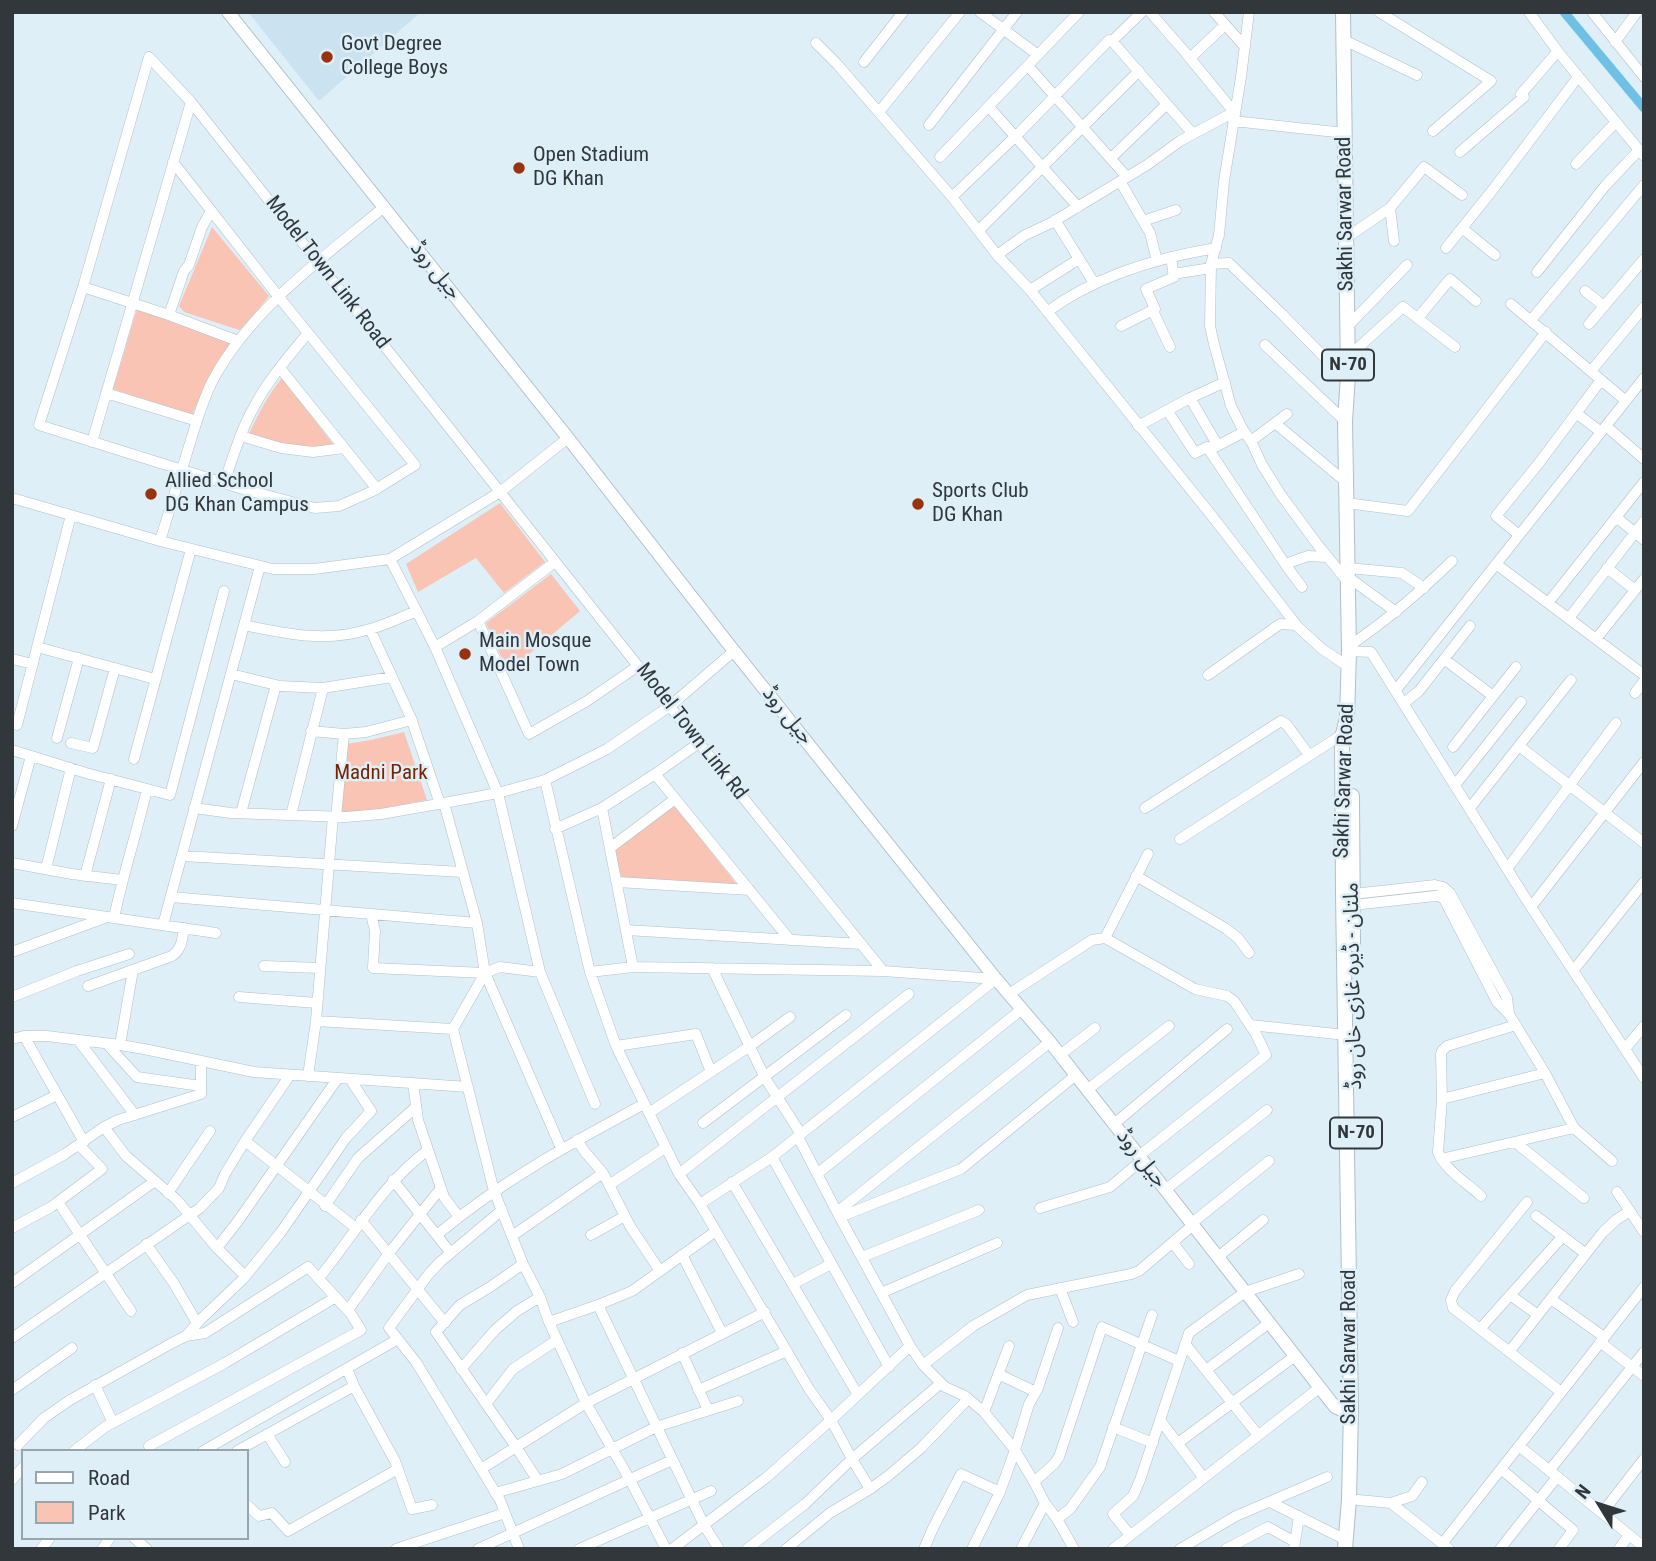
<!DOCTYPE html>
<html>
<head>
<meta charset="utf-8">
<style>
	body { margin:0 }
	#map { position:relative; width:1656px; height:1561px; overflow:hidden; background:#deeff8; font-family:"Roboto Condensed",sans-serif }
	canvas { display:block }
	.frame { position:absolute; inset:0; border:14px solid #31373b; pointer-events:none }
	.legend { position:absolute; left:21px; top:1449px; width:228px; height:91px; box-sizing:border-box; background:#deeff8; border:2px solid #99a5ac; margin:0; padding:9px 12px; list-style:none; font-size:21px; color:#31373b }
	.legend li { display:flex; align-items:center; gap:14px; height:35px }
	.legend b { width:35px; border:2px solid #99a5ac }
	.north { position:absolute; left:1565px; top:1470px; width:70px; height:70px; -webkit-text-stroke:5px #deeff8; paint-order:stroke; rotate:308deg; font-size:19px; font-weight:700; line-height:28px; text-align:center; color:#31373b }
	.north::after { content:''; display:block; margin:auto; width:24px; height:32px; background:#31373b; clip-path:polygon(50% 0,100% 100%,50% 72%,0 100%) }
</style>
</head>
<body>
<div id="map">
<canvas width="1656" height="1561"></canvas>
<div class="frame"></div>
<ul class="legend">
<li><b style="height:9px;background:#fff"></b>Road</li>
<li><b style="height:19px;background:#f9c4b4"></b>Park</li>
</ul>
<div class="north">N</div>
</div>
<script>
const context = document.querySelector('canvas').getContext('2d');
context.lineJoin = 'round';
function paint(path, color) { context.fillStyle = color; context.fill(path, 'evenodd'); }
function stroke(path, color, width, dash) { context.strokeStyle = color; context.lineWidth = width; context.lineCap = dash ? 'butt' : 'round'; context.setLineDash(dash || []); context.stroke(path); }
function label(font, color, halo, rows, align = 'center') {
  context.font = font + ' "Roboto Condensed","Noto Sans Arabic",sans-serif'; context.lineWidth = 5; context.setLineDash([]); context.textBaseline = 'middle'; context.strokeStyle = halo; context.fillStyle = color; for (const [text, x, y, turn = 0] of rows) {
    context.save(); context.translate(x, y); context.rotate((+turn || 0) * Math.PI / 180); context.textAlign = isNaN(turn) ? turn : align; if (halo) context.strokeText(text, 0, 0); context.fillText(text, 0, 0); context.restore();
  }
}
const built = new Path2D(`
	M248,12H421L319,101Z`);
const green = new Path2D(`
	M212,227L269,296L244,327L239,330L184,312L179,306Z
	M137,309L231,343L208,379L192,415L113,389Z
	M282,378L333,444C298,450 282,444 249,434C258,414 268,395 282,378Z
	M500,503L545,562L504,593L476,558L418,592L406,564Z
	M551,574L580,611L508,672L486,623Z
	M404,732L427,800L359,813L341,814L346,744L371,740Z
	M675,806L738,886L621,877L612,849Z`);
const canal = new Path2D(`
	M1564,12L1644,108`);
const minor = new Path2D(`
	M980,12L1038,55
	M1214,12L1245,47
	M1249,12L1241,77L1224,181L1219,235L1211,264L1210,326L1214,344L1231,406L1242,428L1252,443L1262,465L1281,495L1317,544L1348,582
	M1379,12L1491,81L1433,131
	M1529,12L1559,53L1644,156
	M1592,12L1644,77
	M1344,40L1417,75
	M1112,41L1142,12
	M1615,42L1637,12
	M816,43L837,64L952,197L997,255L1030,290L1212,516L1298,627L1322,649L1349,667
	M149,57L191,102L699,743L883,971
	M149,57L83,287L39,425L243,489L315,508L339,506L373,491L415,465L278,296L173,162
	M1190,58L1225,25
	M864,62L903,12
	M1028,66L1127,177
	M989,107L1078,207
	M879,112L960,12
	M1233,121L1345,133
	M929,125L1017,12
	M1460,152L1524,97L1521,94L1558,51
	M940,157L1079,12
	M1111,158L1167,104
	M1576,164L1616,122
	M1120,181L1150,233L1157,261
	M952,197L1020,132L1109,40L1112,41L1193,134
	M1390,208L1394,241
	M1055,220L1094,283
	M1143,221L1176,210
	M1462,228L1495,255
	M979,230L1139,71
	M1346,238L1390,208L1424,167L1462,195
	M1446,248L1491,192L1578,77
	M997,255L1025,235L1051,223L1147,165L1180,141L1234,112L1184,51L1150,12
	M1211,264L1229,263L1283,315L1325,358L1348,375
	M1537,272L1605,186L1639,150
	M1173,274L1211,268
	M83,287L169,315L238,341
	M1030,290L1079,259
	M1585,291L1604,306
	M1511,304L1626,401
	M1153,311L1170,347
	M1047,312C1095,276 1156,258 1216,248
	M169,315L184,271L189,265L202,227L211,211
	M1418,318L1450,279L1476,301
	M1531,320L1644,185
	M1589,324L1644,259
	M1121,326L1155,309L1146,289L1174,277L1171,257
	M1347,327L1407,265
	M1265,345L1345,421
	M1348,357L1403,307L1455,347
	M280,368L377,489
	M1591,371L1644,307
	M106,393L197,421
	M1190,398L1218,446
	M1167,410L1195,453L1207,447L1213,448L1244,432
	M1576,413L1601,432
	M1275,423L1347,483
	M1138,426L1190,398L1225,382
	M1606,426L1644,459
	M241,436L281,448L313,452L344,448
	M1251,441L1287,414
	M92,442L191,102
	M1207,447L1285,564L1302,587
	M224,483C233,458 240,431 254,407C268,380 289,356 308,333
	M12,498L160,541L273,569H314L390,559L500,492L568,438
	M1346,503L1408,511L1546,332
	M1616,517L1644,540
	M1519,535L1496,516L1539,463L1601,380
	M160,541C170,509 180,476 190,443C197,421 203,398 214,378C253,307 323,258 384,207
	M390,559L435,647L498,793L540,972L500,967L485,973L453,1029L494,1191L523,1264L540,1297L549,1322L586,1403L630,1480L666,1549
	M1285,564L1308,556L1327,557
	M1496,564L1644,675
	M1348,568L1402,573L1424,588
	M1607,568L1635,590
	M1348,577L1396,612
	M1548,603L1644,482
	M1569,618L1644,521
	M478,621L529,734L587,701L638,666
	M244,625C288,634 326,643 370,629C386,625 401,617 417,611
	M370,629L411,718L440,804
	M1596,639L1644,579
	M1349,646C1386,621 1420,592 1452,561
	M37,647L155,679
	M435,647L478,621L555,562
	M1349,651L1371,652L1531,907L1644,1078
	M12,659L33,664
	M1444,659L1493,696
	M231,674L280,686L323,688L392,677
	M1208,675L1280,624L1296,625
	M1396,690L1644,378
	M1635,693L1644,681
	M1404,703L1419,691L1470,626
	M17,725L71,515
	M311,731L344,734L366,732L412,720
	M57,738L79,658
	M71,743L93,748L115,668
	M1519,746L1644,843
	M1453,747L1516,667
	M12,750L86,773L170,795L224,591
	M134,759L191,549
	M655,774L790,940
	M545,780L590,972L633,967L883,971L996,979
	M1455,785L1521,702
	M444,803L477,923L485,973L561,1148
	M194,808L231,813L346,817L381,814L444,803L498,793L545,780L607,749L670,706L734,651
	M602,808L633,967
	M1145,808L1281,721L1287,725L1309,755
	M1469,809L1571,680
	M241,813L276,685
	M291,815L323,688
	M336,817L344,734
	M12,826L31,756
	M555,829L602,808L655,774L699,743
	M1180,839L1343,734
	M610,848L675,799
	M183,856L462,872
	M12,863L72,874L122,880
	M46,869L71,768
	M1507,869L1616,723
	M85,876L111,779
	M1136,876L1225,928L1238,938L1249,953
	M617,882L750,890
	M1353,894L1435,885L1443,887L1450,893L1507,998L1509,1014
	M171,897L477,923
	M12,903L216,933
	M1353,905L1435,896H1439L1444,899L1497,1002L1509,1014L1545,1073L1574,1128L1612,1161
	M1531,907L1644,762
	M371,914L375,931L373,968L485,973
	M114,918C123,874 137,832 147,789
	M163,925L260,566
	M626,930L861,944
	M1105,938L1148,854
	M12,952L107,917
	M264,966L320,968
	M712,968L765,1078L801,1134
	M1573,971L1644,882
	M540,972L595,1104
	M590,972L616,1046L679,1174L700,1204L809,1389L831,1420L852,1459L870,1489
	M88,986L172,956C182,949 182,940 184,928
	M1009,994L1092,940L1105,938L1195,989L1227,996L1234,1001L1256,1034L1266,1055L1139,1156
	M12,997L77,971L129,954
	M239,997L317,1003
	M316,1021L453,1029
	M1250,1025L1346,1035
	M24,1036L84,1142
	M12,1039L24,1036H47L120,1045L144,1049L254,1072L468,1087
	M78,1040L135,1115
	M1050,1042L837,1212L910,1346L923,1365L945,1387L965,1396L984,1412L1015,1450L1034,1482L1045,1503L1057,1519L1074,1549
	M107,1044L137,1077L201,1086
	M120,1045L133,970
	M616,1046L696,1034L711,1072
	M1625,1049L1644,1026
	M1060,1055L1095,1028
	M308,1076L316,1021L333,816
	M413,1083L418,1120L444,1197L459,1217
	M1087,1090L1169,1026
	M1442,1099L1545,1073
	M649,1113L750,1046L790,1017
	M12,1117L57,1095
	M703,1123L846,1015
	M1114,1124L1227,1029
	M104,1127L126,1156L177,1200L217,1248L245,1276
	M798,1137L837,1212
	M577,1140L585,1152L603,1173L630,1226L660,1271
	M245,1141L356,1228
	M1515,1142L1584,1198
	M772,1157L889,1367
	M1441,1159L1574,1128
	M679,1174L909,994
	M817,1174L1022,1009
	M393,1180L450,1252
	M732,1182L858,1395
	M12,1183L65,1154L104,1127L118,1120L201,1094V1061
	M609,1185L665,1148
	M1165,1190L1267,1110
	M1617,1192L1644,1232
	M168,1193L210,1131
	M1481,1196C1468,1184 1444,1169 1438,1152L1442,1099L1441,1054L1442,1051L1447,1046L1516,1025
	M58,1202L131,1311
	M1527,1202L1455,1291L1451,1300L1453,1308L1561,1392
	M700,1204L772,1157L996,979
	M325,1206L358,1158L416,1107
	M1040,1208L1110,1187L1142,1160
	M502,1210L440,1262L428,1275L389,1328L416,1362L500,1500L519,1549
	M1536,1216L1586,1254
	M840,1217L961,1169L1076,1075
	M361,1220L445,1323
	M1192,1223L1269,1161
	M12,1228L51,1207L102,1169L79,1145
	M438,1234C501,1181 572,1143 644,1104
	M591,1235L625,1216
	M512,1236L603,1173
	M1173,1243L1189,1264
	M146,1244L173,1282L197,1323
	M217,1248L238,1221L338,1078
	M682,1255L722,1333
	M862,1257L979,1210
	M1218,1257L1263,1220
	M523,1264L490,1287L460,1305L436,1332L516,1447L538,1481
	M319,1278C355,1234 382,1184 428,1150
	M12,1283L155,1181
	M793,1284L831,1264
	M1060,1288L1073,1322
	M881,1293L997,1243
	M1510,1295L1538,1315
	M1551,1299L1604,1337
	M598,1305L704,1525L719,1549
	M348,1310L389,1253L441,1188
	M549,1322L598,1305L632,1291L716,1231
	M1480,1329L1563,1236
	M186,1336L200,1320L243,1279L281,1232L346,1138L371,1111L350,1079
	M12,1338L200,1208L219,1188L225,1174L245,1141L290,1075
	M1600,1342L1644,1376
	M1185,1344L1258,1435
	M1509,1352L1603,1232L1616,1220L1630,1211
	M682,1353L708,1410
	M923,1365L973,1326L1027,1295L1131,1274L1139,1271L1193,1225
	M347,1369L355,1388L395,1461L412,1509L432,1505
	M461,1369L495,1330L517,1311L540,1297
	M1206,1370L1269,1323
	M998,1374L1036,1392
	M95,1385L113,1423
	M12,1390L72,1348
	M698,1390L787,1351
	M486,1404L513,1369L557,1340
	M984,1412L1009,1346
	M1160,1420L1203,1477
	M1113,1427L1153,1443
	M267,1434L285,1462
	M1178,1443L1295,1356
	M18,1445L44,1418L70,1400L172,1343L186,1336L205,1333L308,1267L351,1314L361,1330L149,1446
	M1519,1446L1644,1547
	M74,1451L105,1427L225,1363L336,1297
	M203,1451L398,1339
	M237,1451L354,1386
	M481,1469L586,1403L765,1312
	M1501,1469L1573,1530L1559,1549
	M1549,1471L1644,1352
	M12,1480L23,1467
	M1034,1482L1054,1464L1059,1457L1102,1327L1179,1361
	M495,1493L562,1474L656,1427L738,1401
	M1358,1500L1391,1503L1412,1496L1422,1482
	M1270,1502L1346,1540
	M1391,1503L1449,1549
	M247,1505L259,1516L272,1513L288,1531L398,1469
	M1602,1513L1644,1459
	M1057,1519L1070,1509L1100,1467L1152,1315
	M1130,1535L1113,1514L1133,1496L1140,1480L1189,1333L1245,1292L1299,1274
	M134,1538L147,1549
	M1442,1544L1644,1287
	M41,1549L50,1538
	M102,1549L110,1538
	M396,1549L505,1513
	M478,1549L672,1460
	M579,1549L711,1491
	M672,1549L767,1477L831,1420L910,1346
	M747,1549L805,1504L852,1459L941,1383
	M786,1549L830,1513L870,1489L888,1476L921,1448L968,1399
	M924,1549L933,1528L961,1474L1000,1492
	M972,1549L1000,1492L1015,1450L1029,1404L1038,1388L1058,1328
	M1021,1549L1045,1503
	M1113,1549L1319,1388
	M1180,1549L1236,1516L1327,1477
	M1226,1549L1268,1527L1295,1542
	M1294,1549L1299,1516
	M1500,1549L1557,1477
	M1619,1549L1629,1535`);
const major = new Path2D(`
	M228,12L568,438L734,651L996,979L1050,1042L1335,1407L1344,1411H1351`);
const highway = new Path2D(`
	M1343,12L1348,375L1345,421L1349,651L1347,718L1342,738L1343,894L1351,1411L1349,1499L1345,1549
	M1352,796L1353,944`);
const markers = [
	[327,57,7,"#99320f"],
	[519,168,7,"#99320f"],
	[151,494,7,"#99320f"],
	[918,504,7,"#99320f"],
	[465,654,7,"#99320f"]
];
const shields = [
	[1348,365,52],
	[1356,1133,52]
];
const shieldNames = [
	["N-70",1348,365],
	["N-70",1356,1133]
];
const poiNames = [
	["Govt Degree",341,45],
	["College Boys",341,69],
	["Open Stadium",533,156],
	["DG Khan",533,180],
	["Allied School",165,482],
	["DG Khan Campus",165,506],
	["Sports Club",932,492],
	["DG Khan",932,516],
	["Main Mosque",479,642],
	["Model Town",479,666]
];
const streetNames = [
	["Sakhi Sarwar Road",1346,214,-91],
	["جیل روڈ",435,271,51],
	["Model Town Link Road",327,273,52],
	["جیل روڈ",787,716,51],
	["Model Town Link Rd",691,732,52],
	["Sakhi Sarwar Road",1345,781,-88],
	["ملتان - ڈیرہ غازی خان روڈ",1354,986,-91],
	["جیل روڈ",1141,1159,52],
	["Sakhi Sarwar Road",1350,1347,-90]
];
const parkNames = [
	["Madni Park",381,774]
];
paint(built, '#cbe3f0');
paint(green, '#f9c4b4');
stroke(canal, '#6fc0e5', 9);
stroke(minor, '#afc0c8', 11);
stroke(major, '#afc0c8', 14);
stroke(highway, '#afc0c8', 16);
stroke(minor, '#fff', 10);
stroke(major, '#fff', 12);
stroke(highway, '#fff', 14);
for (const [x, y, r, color] of markers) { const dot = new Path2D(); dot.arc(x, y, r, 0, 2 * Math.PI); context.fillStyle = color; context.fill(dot); stroke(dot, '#deeff8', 2.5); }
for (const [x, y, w] of shields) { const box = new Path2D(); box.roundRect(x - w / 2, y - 15.5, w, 31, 5); context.fillStyle = '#deeff8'; context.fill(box); stroke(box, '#31373b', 2); }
label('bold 19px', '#31373b', null, shieldNames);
label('21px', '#31373b', '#deeff8', poiNames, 'left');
label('21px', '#31373b', '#deeff8', streetNames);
label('21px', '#792303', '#deeff8', parkNames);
</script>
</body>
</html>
